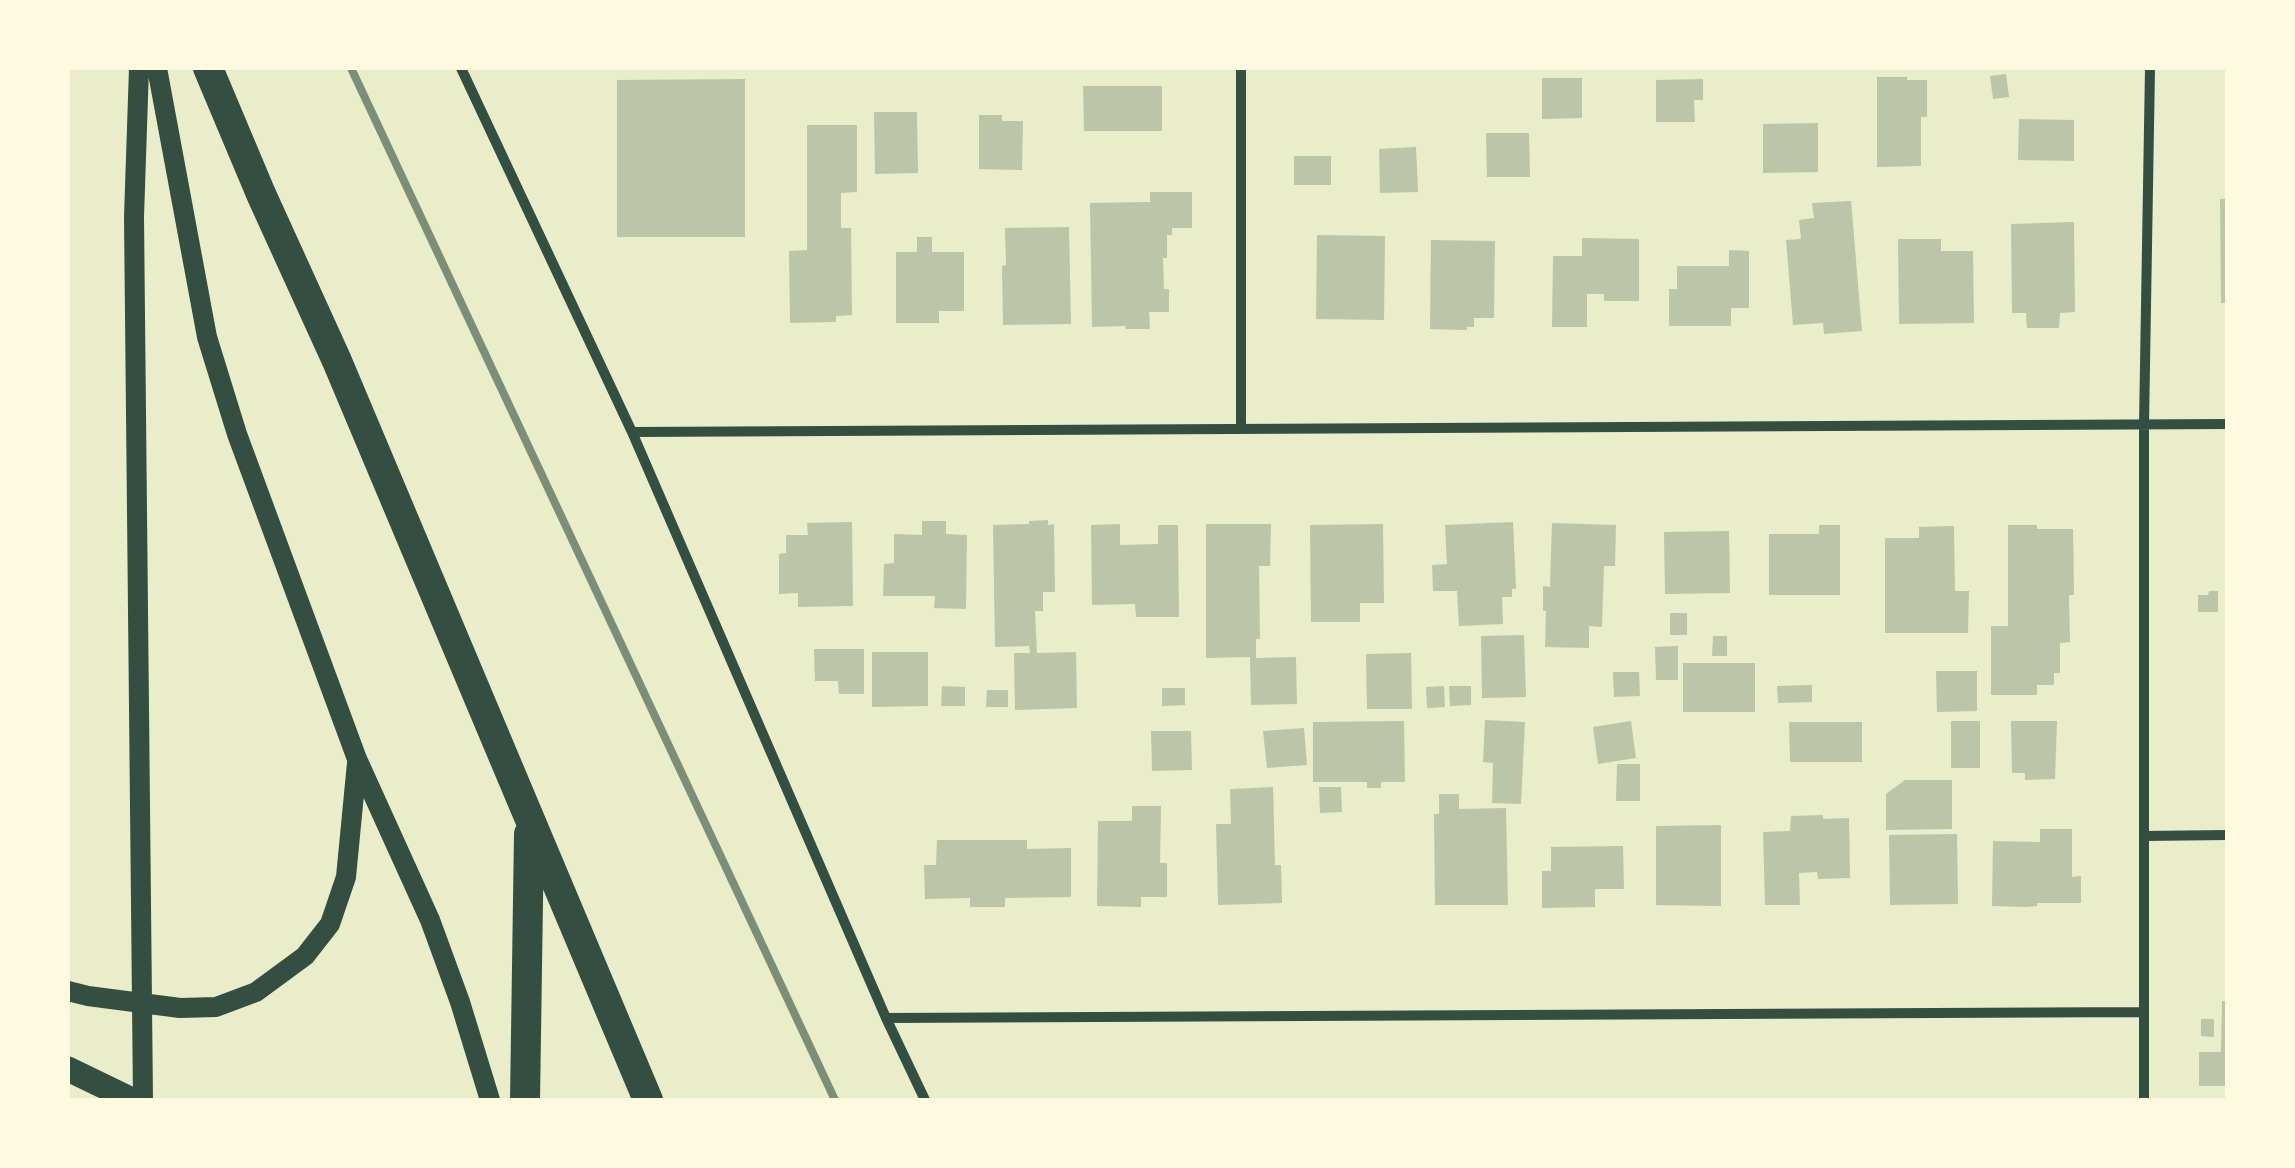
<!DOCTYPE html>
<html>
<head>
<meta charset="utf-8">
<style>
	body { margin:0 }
	#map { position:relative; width:2295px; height:1168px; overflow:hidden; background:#e9edc9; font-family:Quicksand,sans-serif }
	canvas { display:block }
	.frame { position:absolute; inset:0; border:70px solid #fefae0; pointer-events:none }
</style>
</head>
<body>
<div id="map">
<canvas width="2295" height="1168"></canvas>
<div class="frame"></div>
</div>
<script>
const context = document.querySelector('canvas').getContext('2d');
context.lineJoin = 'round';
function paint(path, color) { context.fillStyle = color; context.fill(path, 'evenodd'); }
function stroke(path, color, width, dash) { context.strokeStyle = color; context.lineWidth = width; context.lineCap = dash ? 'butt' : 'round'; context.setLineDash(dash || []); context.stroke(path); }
const building = new Path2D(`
	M2006,74L2009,97L1993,99L1990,76Z
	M1877,77H1907V80H1927V117H1921V166L1877,167Z
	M1542,78H1582V118L1542,119Z
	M745,79V237H617V80Z
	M1703,79V100H1694L1695,122H1656V80Z
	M1083,86H1162V131H1084Z
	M874,112H917L918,173L875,174Z
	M979,115H1002V121H1023L1022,170L979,169Z
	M2019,119L2074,120V161L2018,160Z
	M1818,123V172L1763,173V124Z
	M807,125H857V192L841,193V228H851L852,315L836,316V322L790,323L789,251L807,250Z
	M1486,133H1529L1530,177H1487Z
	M1416,147L1418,192L1380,193L1379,149Z
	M1294,156H1331V185H1294Z
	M1150,192H1192V228H1172V235H1167V258H1163L1164,289H1169V312H1149L1150,329H1126L1125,326L1092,327L1090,203L1150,202Z
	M2220,199H2228V303H2221Z
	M1851,201L1862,331L1824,334L1823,323L1793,325L1786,240L1801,239L1799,220L1814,218L1812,203Z
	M2074,222L2075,312L2060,313L2059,328H2027L2026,313H2012L2011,224Z
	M1069,227L1071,324L1003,325L1002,266L1006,265L1005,228Z
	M1317,235L1385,236L1384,320L1316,319Z
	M917,237H932V252H964V311H939V323H896V252H917Z
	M1582,238L1639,239V301H1604V294H1587V327H1552L1553,256H1582Z
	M1898,239H1941V251H1973L1974,323L1899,324Z
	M1431,240L1495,241L1494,318H1474V327H1467V330L1430,329Z
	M1729,250L1749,251V308H1731V326H1669V289H1677V266H1729Z
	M1048,520V525L1054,524L1055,592H1043V611H1035L1037,653L1076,652L1077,708L1015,710L1014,653H1030L1029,646L995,647L993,525L1029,524V521Z
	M922,521H946V534L967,535L966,609L934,608L935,596H883L884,564L894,563V534L922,535Z
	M852,522L853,606L798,607V593L779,594V554L786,553V535H808L807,523Z
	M1513,522L1516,589H1512V597H1502L1503,624L1459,626L1457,591H1433L1432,565L1447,564L1445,525Z
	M1552,523L1616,525L1615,566H1604L1602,627L1589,626V648L1545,647L1546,611H1543V586L1550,587Z
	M1120,524V545L1158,544V525H1178L1179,617H1136L1135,604L1092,605L1091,525Z
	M1206,524H1271L1270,566H1259L1260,639H1256V658L1296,657L1297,704L1251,705L1250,657L1206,658Z
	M1383,524L1384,603H1360V622H1311L1310,525Z
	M1819,525H1840V595H1769V534H1819Z
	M2008,525H2037V529H2073L2074,595H2069L2070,642L2060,643V673H2054V685H2037V695H1991V626H2008Z
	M1954,526L1955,591H1969L1968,633H1885V538H1919V527Z
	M1729,531L1730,593L1665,594L1664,532Z
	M2209,591H2218V612H2198V595H2208Z
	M1670,613H1687V635H1670Z
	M1524,635L1526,697L1482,698L1481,636Z
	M1713,636H1727V656H1712Z
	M1678,646V680H1656L1655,647Z
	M814,649H864V694H839L838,681H815Z
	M872,652H928V706L872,707Z
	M1411,653L1412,709H1367L1366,654Z
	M1683,663H1755V712H1683Z
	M1936,671H1977V711L1937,712Z
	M1613,672H1639L1640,696L1614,697Z
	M1812,685V702L1778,703L1777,686Z
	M942,686L965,687V706H941Z
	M1444,686L1445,707L1427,708L1426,687Z
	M1449,686H1471V705L1450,706Z
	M1162,688H1185V705L1162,706Z
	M987,690H1008V707H986Z
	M1485,720L1525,722L1521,804L1492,803L1493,763L1483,762Z
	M1404,721L1405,782H1381V788H1367V782H1313V722Z
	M1631,721L1636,758L1598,764L1593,727Z
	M1951,721H1980V768H1951Z
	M2011,721H2057L2055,779L2025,780V773H2012Z
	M1789,722H1862V762H1790Z
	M1304,728L1307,765L1267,768L1263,731Z
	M1151,731H1191L1192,770L1152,771Z
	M1617,764H1640V801H1616Z
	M1905,780H1952V829L1886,830V794Z
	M1273,787L1275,865H1281L1282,903L1218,905L1216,824H1231L1230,789Z
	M1319,787H1341L1342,812L1320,813Z
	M1439,794H1459V809L1506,808L1508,905H1435L1434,814H1439Z
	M1132,806H1161L1160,863H1167V897H1141V907L1097,906L1098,821H1132Z
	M1823,815V819L1849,818L1850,878L1818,879L1817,872L1799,873L1800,905H1765L1763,832L1790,831L1791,816Z
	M1721,825V906L1656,905V826Z
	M2040,829H2072V877L2081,876V903H2037V906L2027,907L1992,906L1993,841L2040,842Z
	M1957,834L1958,904L1890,905L1889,835Z
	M937,840H1027V849L1071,848V897L1005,898V907H970V898L925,899L924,865H936Z
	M1623,846L1624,889H1595V907L1542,908V871H1551V847Z
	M2222,1001H2228V1086H2199V1052H2221Z
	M2201,1019H2214V1037L2201,1036Z`);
const minor = new Path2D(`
	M461,68L632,432L886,1018L925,1100
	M1241,68V429
	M632,432L2228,424
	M2144,836L2228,835
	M886,1018L2144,1012
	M2144,1100V425L2150,68`);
const secondary = new Path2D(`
	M139,68L134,217L143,1100
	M157,68L207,337L237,434L357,759L430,920L460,1002L490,1100
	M68,991L88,996L180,1008L216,1007L256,992L305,956L330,924L346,877L357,763`);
const primary = new Path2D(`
	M68,1069L132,1100`);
const motorway = new Path2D(`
	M208,68L261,194L337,361L648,1100
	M525,1100L529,834`);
const rail = new Path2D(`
	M351,68L835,1100`);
paint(building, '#bcc5a7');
stroke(minor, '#344e41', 10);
stroke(secondary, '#344e41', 20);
stroke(primary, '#344e41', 25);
stroke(motorway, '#344e41', 30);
stroke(rail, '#7c8e77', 8);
</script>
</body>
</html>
